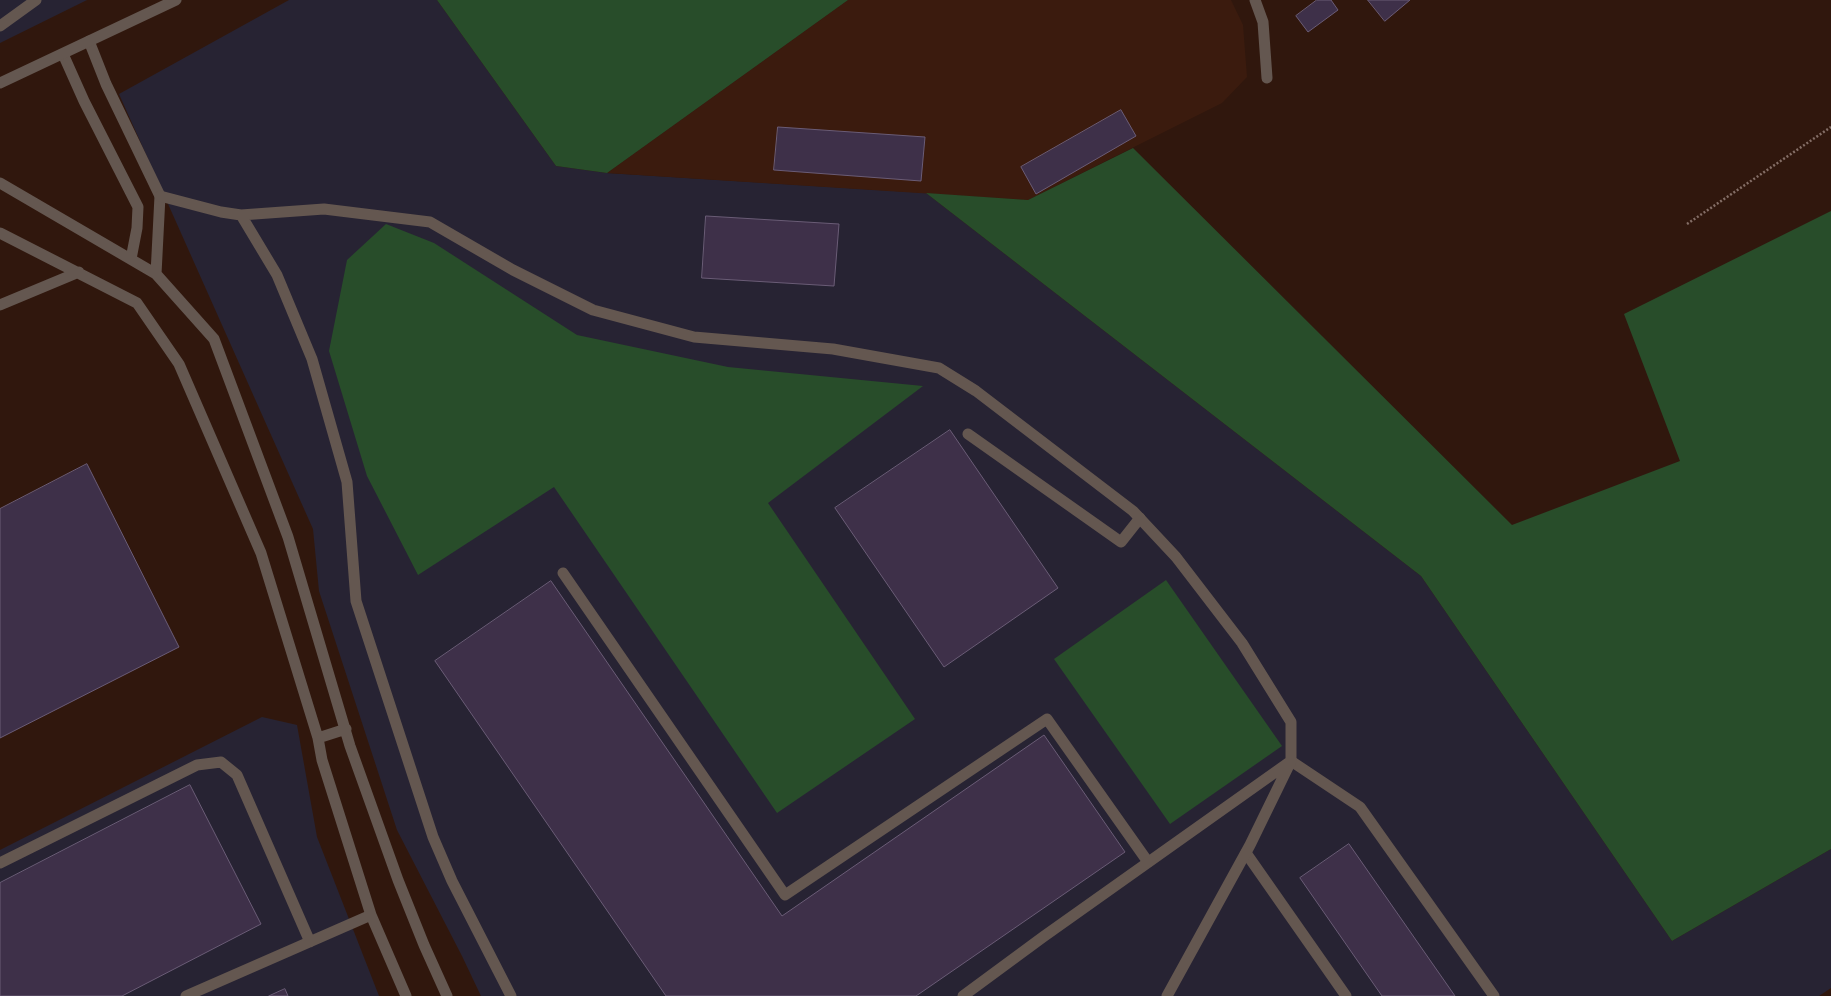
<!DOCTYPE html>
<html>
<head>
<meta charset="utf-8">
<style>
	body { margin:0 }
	canvas { display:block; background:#30170d }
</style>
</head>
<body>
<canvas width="1831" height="996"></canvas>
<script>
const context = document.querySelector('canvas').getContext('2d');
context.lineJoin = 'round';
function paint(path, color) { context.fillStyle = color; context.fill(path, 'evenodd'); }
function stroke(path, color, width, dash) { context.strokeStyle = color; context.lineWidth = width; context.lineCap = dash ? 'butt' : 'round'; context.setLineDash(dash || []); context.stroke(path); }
const commercial = new Path2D(`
	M0,0H87L0,43Z
	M289,0H437L556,166L607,173L926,193L1421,576L1672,941L1831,849V988L1819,996H481L462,956L397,830L319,591L313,529L119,94Z
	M262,717L297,725L317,837L379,996H0V850Z`);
const built = new Path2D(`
	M848,0H1231L1243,25L1247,77L1222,103L1028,200L607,173Z`);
const green = new Path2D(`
	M437,0H848L607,173L556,166Z
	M1133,148L1512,525L1680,461L1624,314L1831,211V849L1672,941L1421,576L926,193L1028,200Z
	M386,224L434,243L577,335L728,367L923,386L768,503L915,719L777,813L554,487L418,575L367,476L329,351L347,260Z
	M1166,580L1282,746L1170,824L1054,659Z`);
const building = new Path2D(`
	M1317,0H1331L1338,10L1308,32L1296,16Z
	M1368,0H1410L1385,21Z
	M1121,110L1136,136L1036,194L1021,167Z
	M778,127L925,137L921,181L774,170Z
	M706,216L839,224L834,286L702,278Z
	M950,430L1058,588L944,667L835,508Z
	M87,464L179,647L0,738V509Z
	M551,581L782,916L1044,735L1125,852L916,996H666L435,661Z
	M190,785L261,924L122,996H0V883Z
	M1349,844L1455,996H1382L1300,878Z
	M285,989L288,996H269Z`);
const path = new Path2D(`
	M1687,224L1831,127`);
const service = new Path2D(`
	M1255,0L1263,22L1267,78
	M0,26L36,0
	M89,41L106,84L160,196L156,274
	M63,54L84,101L138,207L137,228L131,259
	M0,183L156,274L214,339L288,537L350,746L398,880L424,945L447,996
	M0,233L137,303L179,364L261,553L318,738L322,760L371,915L406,996
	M0,305L79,272
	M968,434L1121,542L1140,518
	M563,573L785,895L1047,719L1148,862
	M318,738L346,729
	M1291,761L1360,807L1494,996
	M1246,853L1346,996
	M0,863L197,765L221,762L237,775L310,942
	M186,996L371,915`);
const minor = new Path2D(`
	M160,196L221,212L241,215L324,209L430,222L513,270L593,310L694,337L833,349L939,368L976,391L1133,511L1176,557L1242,643L1291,722V761L1250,845L1167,996
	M241,215L277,275L312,359L347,482L356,601L433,837L452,881L511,996
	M963,996L1043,937L1291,761`);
const tertiary = new Path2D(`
	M0,83L176,0`);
paint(commercial, '#272333');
paint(built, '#3b1b0e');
paint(green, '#284d2a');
paint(building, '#3e3049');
stroke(building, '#6a5c76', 1);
stroke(path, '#846e66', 2.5, [2, 2]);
stroke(service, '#645750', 11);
stroke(minor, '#645750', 11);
stroke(tertiary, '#645750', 11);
</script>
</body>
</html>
